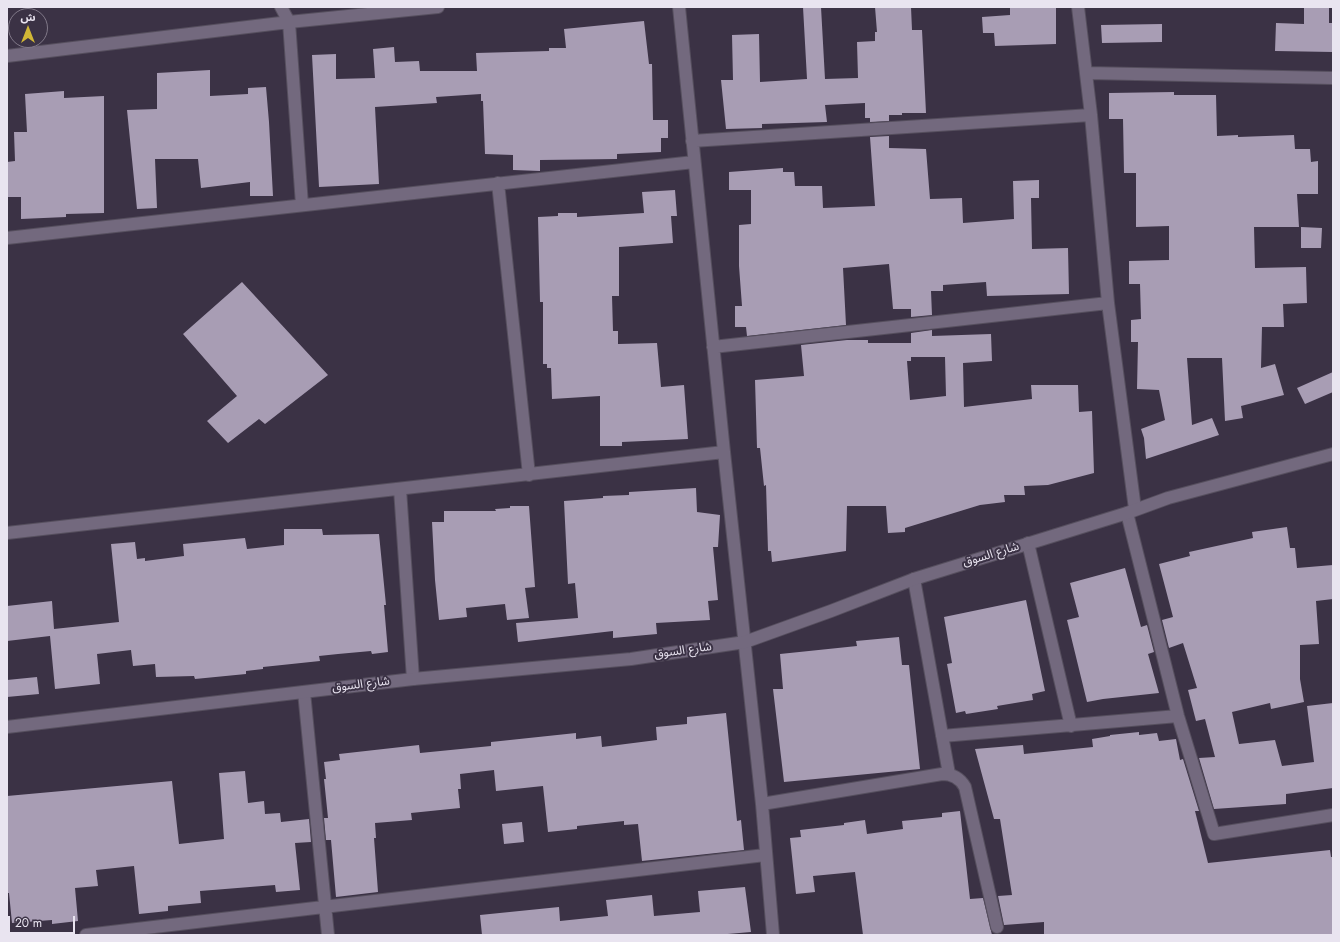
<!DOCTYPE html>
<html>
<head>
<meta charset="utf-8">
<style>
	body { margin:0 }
	#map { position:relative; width:1340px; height:942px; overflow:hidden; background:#3b3245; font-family:Jost,"Noto Sans Arabic",sans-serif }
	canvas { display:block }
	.frame { position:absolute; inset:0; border:8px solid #e9e4f0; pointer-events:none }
	.north { position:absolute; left:8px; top:8px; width:40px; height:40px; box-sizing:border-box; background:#3b3245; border:1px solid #817989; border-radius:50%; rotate:0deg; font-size:11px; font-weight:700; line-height:16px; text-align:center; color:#e9e4f0 }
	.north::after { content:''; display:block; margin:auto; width:14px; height:18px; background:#d1b736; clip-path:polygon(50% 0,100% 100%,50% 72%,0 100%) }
	.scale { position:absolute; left:8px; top:916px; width:67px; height:18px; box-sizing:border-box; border:2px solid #e9e4f0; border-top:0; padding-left:5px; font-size:12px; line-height:14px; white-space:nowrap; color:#e9e4f0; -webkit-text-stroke:3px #3b3245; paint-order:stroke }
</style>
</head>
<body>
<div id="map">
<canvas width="1340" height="942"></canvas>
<div class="frame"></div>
<div class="north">ش</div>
<div class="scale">20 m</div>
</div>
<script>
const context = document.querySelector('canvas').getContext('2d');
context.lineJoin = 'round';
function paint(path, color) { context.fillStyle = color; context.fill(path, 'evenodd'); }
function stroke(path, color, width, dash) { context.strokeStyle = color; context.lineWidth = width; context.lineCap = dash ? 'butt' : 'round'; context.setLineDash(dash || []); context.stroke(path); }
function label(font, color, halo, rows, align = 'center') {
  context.font = font + ' Jost,"Noto Sans Arabic",sans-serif'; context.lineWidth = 4; context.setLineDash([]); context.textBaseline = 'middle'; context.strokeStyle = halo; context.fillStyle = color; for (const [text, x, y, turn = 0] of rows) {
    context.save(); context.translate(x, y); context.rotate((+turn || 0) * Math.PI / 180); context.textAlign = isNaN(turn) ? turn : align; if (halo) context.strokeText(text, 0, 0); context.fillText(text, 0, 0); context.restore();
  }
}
const building = new Path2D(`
	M803,7H821L825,79L858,78L857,42L875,41V32H877L875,7H911L912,30H922L926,113H902V115H889V121L870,122V118H865V103L825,105L827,122L762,124V128L726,129L721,80H733L732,35L759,34L760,82L807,79Z
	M1010,7H1056V44L995,46L994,33H983L982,17L1010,15Z
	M1304,7H1329V23H1333V52L1275,51L1276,23L1304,24Z
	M644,21L649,64H652L653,120H668V138H661V152L617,154V159L540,160V171L513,170V155L485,154L483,101H481V94L436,97L437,103L375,107L379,184L319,187L312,55L336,54V79L375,78L373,49L394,47L395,62L419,61L420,71H477L476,53L549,51V48H566L564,29Z
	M1162,24V42L1102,43L1101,25Z
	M210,70V96L248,94V88L266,87L269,122L273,196H250V182L201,188L198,159H155L157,208L137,209L127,110L157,109V73Z
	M64,91V98L104,96V213L66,214V217L21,219V197H7V162L15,161L14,132H27L25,94Z
	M1174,92V95H1216L1217,136L1238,135V137L1294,135L1295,149H1310L1311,162L1318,161V194H1297L1299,227H1254L1255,268L1306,267L1307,303L1283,304L1284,327H1262L1261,368L1275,364L1284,395L1241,406L1243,418L1225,421L1222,358H1187L1192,425L1212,418L1219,435L1146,459L1144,438L1141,429L1165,420L1159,390L1137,389L1138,342H1131V320L1141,319L1140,284H1129V261L1169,260V226L1136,227V173H1124L1123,119H1109V93Z
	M889,136V148L926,149L930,199L962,198L963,223L1014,219L1013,181L1039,180V198H1031L1032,249L1068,248L1069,294L987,296L986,282L943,285V291H931L932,315L911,317V309H893L889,264L843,268L846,325L747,336L746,327H735V306H742L739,266V225L751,224V190H729V172L783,168V172H794L795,186H822L823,208L875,206L870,137Z
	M675,190L677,216H671L673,243L619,247V296H612L613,331H618V344L657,343L661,387L684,385L688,439L622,442V446H600V396L552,399L551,368H547V364H543V302H540L538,217L558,216V213H577V217L644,213L642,192Z
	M1301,227L1322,228L1321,248H1301Z
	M242,282L328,375L265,424L259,419L228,443L207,421L237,396L183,334Z
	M932,330V336L991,334L992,361L963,363L964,407L1032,399L1031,385H1078L1079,412L1092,411L1094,473L1048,485L1024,486L1025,495H1004L1005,502L980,505L905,528V532L888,533L886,506H847L846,551L772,562L771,551H768L766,485L764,486L760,448H757L755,380L804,376L801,345L847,340H868V343H911V333ZM911,357H945L946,396L910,400L907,361H911Z
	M1333,372V392L1305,404L1297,388Z
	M696,488L697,512L720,515L718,547H713L718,600L708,601L710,620L656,623L657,634L613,638V631L518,642L516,623L578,618L575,583L568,584L564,501L603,498V496L629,495V492Z
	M510,506H529L535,587L525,588L529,618L507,620L505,604L466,608L467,617L439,620L435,580L432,522H444V511H496L495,509L510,508Z
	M1287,527L1290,548H1295L1297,568L1333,565V599L1316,601L1319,644L1300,645V679L1304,702L1271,709L1270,703L1232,712L1239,744L1275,740L1282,766L1314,762L1307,706L1333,703V788L1286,794V804L1214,809L1199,758L1215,757L1205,719L1196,721L1188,690L1197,688L1183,643L1169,648L1162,620L1173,617L1159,564L1190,556L1189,552L1253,538L1252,532Z
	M284,529H322L323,535L379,534L386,605H384L388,652L372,654L371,651L338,654L319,656L320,661L263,667V669L246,671V674L195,679L194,676L156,677L155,664L133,666L131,650L97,654L100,684L55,689L50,636L7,641V606L52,601L54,629L119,622L111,544L135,542L137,559L145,558V561L184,556L183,544L245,538L247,549L284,545Z
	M1125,568L1141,627L1147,625L1154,652L1148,654L1159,693L1103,699L1087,702L1067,620L1079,617L1070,583Z
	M1026,600L1045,691L1032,694L1033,700L997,706L998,709L966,714L965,711L956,713L947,664L952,663L944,617Z
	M899,637L902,665H909L920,769L784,782L773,689H783L780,654L857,646L856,641Z
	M37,677L39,694L7,697V680Z
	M726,713L737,821L741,820L744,850L642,861L638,824L624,825V821L577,826V829L548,832L543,786L496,791L494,770L460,774L461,789H458L460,808L411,813L412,820L375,823L376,838H374L378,892L336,897L331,840H326L324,818H328L324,779H326L324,762L340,760L339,754L419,745L420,753L491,746V742L576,733V739L601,736L602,747L657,740L656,727L687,724V717Z
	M1139,732V735L1157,733L1159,741L1176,739L1180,760L1183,759L1199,811H1195L1208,863L1330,850L1331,857H1333V935H1044V922L1004,925L998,896L1012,895L1000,819H994L975,749L1023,745L1024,754L1093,747L1092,739L1110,736V735Z
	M245,771L248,803L264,801L265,814L280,813L281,822L309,819L311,842L295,843L300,890L276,892L275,885L200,891L201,903L168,906V911L139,914L134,866L96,870L98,886L75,888L78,921L52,924V920L12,923L9,893H7V796L172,781L179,844L224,839L219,773Z
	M960,811L970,899L983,898L992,935H863L855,872L813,876L815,892L796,894L790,838L801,837L800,830L844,825V823L865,820L867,834L903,829L902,821L942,817V813Z
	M522,822L524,842L504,844L502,824Z
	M745,887L751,932L716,935H482L480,915L559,907L560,921L608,916L606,900L652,895L654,916L700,912L698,891Z`);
const street = new Path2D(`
	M281,7L289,22L302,205
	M679,7L724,452L762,804L773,935
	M1078,7L1091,115L1108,303L1135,509
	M7,56L289,22L438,7
	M1087,73L1333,78
	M692,141L1091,115
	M498,183L529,475
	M7,238L694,162
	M713,347L1108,303
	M400,489L413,679
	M1127,513L1178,716L1214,834L1333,815
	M7,533L724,452
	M1028,543L1071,726
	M914,579L949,774
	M304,692L328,935
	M942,736L1178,716
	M762,804L942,774C953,774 960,778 965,787L997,927
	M86,935L765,855`);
const secondary = new Path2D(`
	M7,727L413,679L631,659L745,642L831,611L914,579L1127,513L1168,498L1333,454`);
const streetNames = [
	["شارع السوق",991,555,-17],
	["شارع السوق",683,651,-8],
	["شارع السوق",361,685,-7]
];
paint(building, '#a89db4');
stroke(street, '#564f5e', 14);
stroke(secondary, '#564f5e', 14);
stroke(street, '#73697e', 12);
stroke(secondary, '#73697e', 12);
label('12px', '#e9e4f0', '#3b3245', streetNames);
</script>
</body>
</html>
